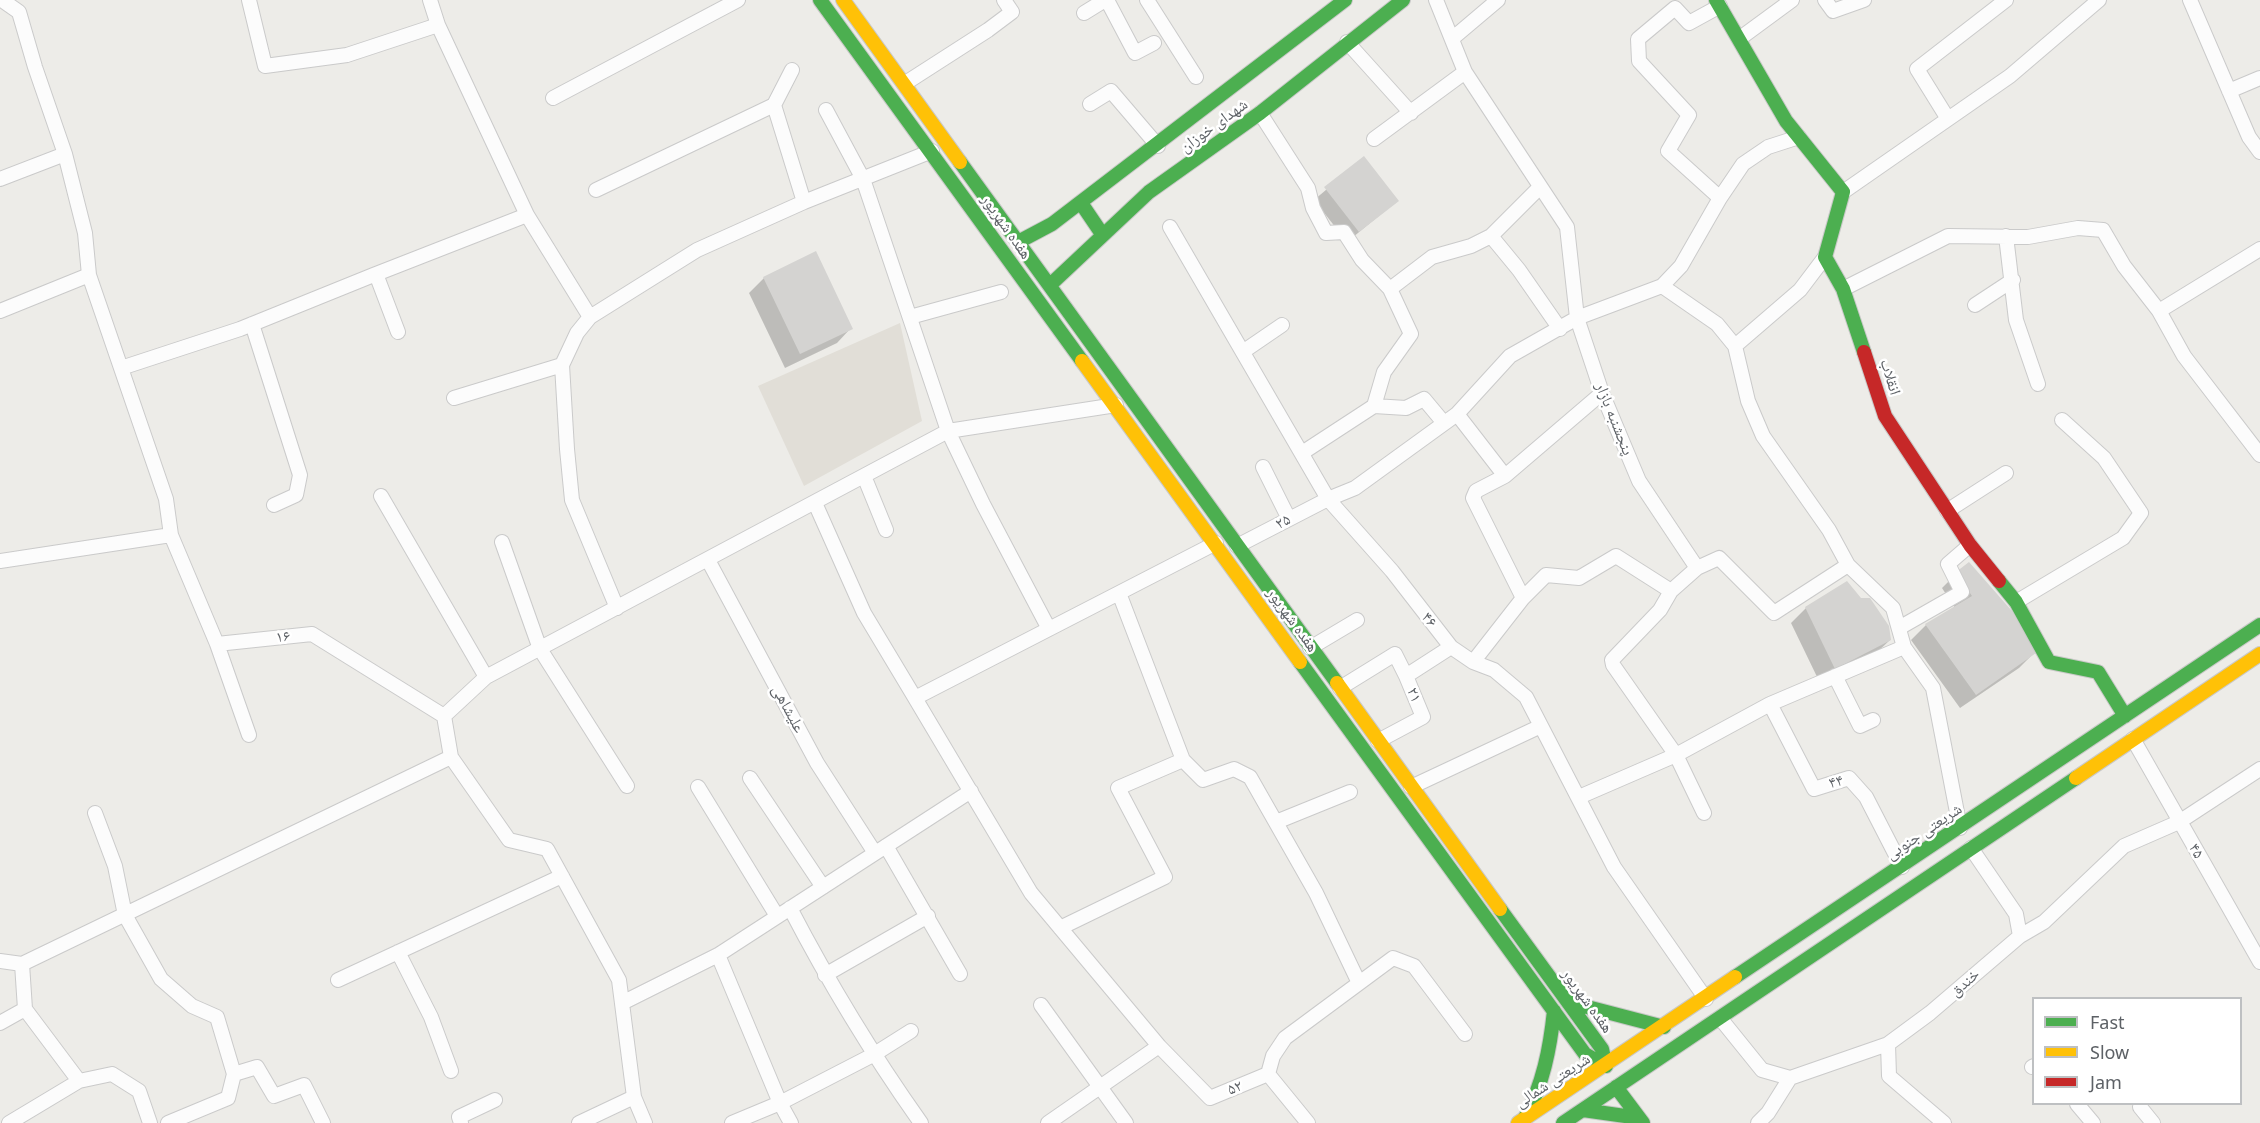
<!DOCTYPE html>
<html>
<head>
<meta charset="utf-8">
<style>
	body { margin:0 }
	#map { position:relative; width:2260px; height:1123px; overflow:hidden; background:#edece8; font-family:"Noto Sans",sans-serif }
	canvas { display:block }
	.legend { position:absolute; left:2032px; top:997px; width:210px; height:108px; box-sizing:border-box; background:#fff; border:2px solid #bec0c2; margin:0; padding:8px 10px; list-style:none; font-size:18px; color:#5d6166 }
	.legend li { display:flex; align-items:center; gap:12px; height:30px }
	.legend b { width:30px; border:2px solid #bec0c2 }
</style>
</head>
<body>
<div id="map">
<canvas width="2260" height="1123"></canvas>
<ul class="legend">
<li><b style="height:8px;background:#4caf50"></b>Fast</li>
<li><b style="height:8px;background:#ffc107"></b>Slow</li>
<li><b style="height:8px;background:#c62828"></b>Jam</li>
</ul>
</div>
<script>
const context = document.querySelector('canvas').getContext('2d');
context.lineJoin = 'round';
function paint(path, color) { context.fillStyle = color; context.fill(path, 'evenodd'); }
function stroke(path, color, width, dash) { context.strokeStyle = color; context.lineWidth = width; context.lineCap = dash ? 'butt' : 'round'; context.setLineDash(dash || []); context.stroke(path); }
function label(font, color, halo, rows, align = 'center') {
  context.font = font + ' "Noto Sans","Noto Naskh Arabic",sans-serif'; context.lineWidth = 5; context.setLineDash([]); context.textBaseline = 'middle'; context.strokeStyle = halo; context.fillStyle = color; for (const [text, x, y, turn = 0] of rows) {
    context.save(); context.translate(x, y); context.rotate((+turn || 0) * Math.PI / 180); context.textAlign = isNaN(turn) ? turn : align; if (halo) context.strokeText(text, 0, 0); context.fillText(text, 0, 0); context.restore();
  }
}
const education = new Path2D(`
	M900,323L922,421L804,486L758,386Z`);
const shadow = new Path2D(`
	M1364,158L1397,201L1347,242L1314,200Z
	M764,278L851,328L837,343L785,368L749,293Z
	M1957,573L2034,653L2019,668L1960,708L1911,640L1926,625L1955,608L1942,588Z
	M1806,608L1890,640L1874,655L1820,683L1791,623Z`);
const building = new Path2D(`
	M1364,156L1399,201L1359,232L1324,187Z
	M816,251L853,329L800,354L763,277Z
	M1969,562L2012,611L2036,653L1976,695L1925,624L1972,596L1956,572Z
	M1847,581L1861,598H1870L1889,626L1891,640L1835,669L1805,607Z`);
const street = new Path2D(`
	M2,0L19,12L35,67L65,154L85,233L89,275
	M249,0L265,66L347,55L438,25
	M430,0L438,25L527,215L590,317
	M1107,0L1135,53L1154,43
	M1147,0L1196,77
	M1436,0L1465,72L1567,227L1577,318L1602,393L1639,481L1697,568L1719,558L1774,613L1848,565L1893,608L1904,647
	M1825,0L1833,11L1864,0
	M2190,0L2249,137L2260,152
	M1720,6L1689,23L1675,8L1638,39L1639,61L1689,115L1668,151L1720,198
	M1084,13L1105,0
	M1453,38L1498,0
	M1739,39L1792,0
	M1347,42L1411,113
	M792,70L774,105L804,202
	M904,84L988,30L1012,12L1004,0
	M2229,91L2260,78
	M553,98L738,0
	M1090,104L1111,91L1158,146
	M826,110L863,179L948,431L983,504L1049,629
	M1260,113L1308,188L1313,208L1326,233L1344,232L1362,260L1390,289L1411,334L1384,372L1374,406L1302,453
	M1948,119L1917,69L2006,0
	M1374,139L1465,72
	M0,179L65,154
	M596,190L774,105
	M1843,192L2010,76L2099,0
	M1170,227L1328,499L1392,571L1451,647L1473,662L1494,670L1526,697L1614,867L1706,999
	M1491,236L1519,270L1560,329
	M2006,236L2016,320L2038,384
	M376,274L527,215
	M1662,286L1717,324L1735,346L1748,401L1763,436L1829,530L1848,565
	M1390,289L1432,257L1471,246L1491,236L1540,187
	M1843,289L1948,236L2028,237L2078,228L2103,230L2124,266L2159,311L2184,356L2260,455
	M1975,305L2013,280
	M0,311L89,275L166,499L171,535L217,644L312,634L444,716
	M2159,311L2260,249
	M910,317L1001,292
	M252,324L300,475L296,495L274,505
	M1735,346L1800,290L1825,257
	M1244,351L1282,325
	M121,368L240,329L376,274L398,332
	M454,398L562,365
	M1374,406L1406,408L1424,399L1444,423
	M1457,414L1505,476
	M1263,467L1289,519
	M864,476L886,530
	M381,496L486,677
	M815,503L864,613L915,698
	M1947,511L2006,473
	M502,542L540,649L627,786
	M1237,546L1328,499L1355,488L1457,414L1510,356L1577,318L1662,286L1681,266L1720,198L1743,164L1768,147L1799,137
	M708,560L817,763L875,853
	M0,561L171,535
	M1697,568L1671,591L1660,610L1612,660L1613,665L1676,755L1704,813
	M1119,593L1183,760L1203,780L1234,769L1250,777L1316,893L1359,983
	M1523,598L1473,498L1476,491L1505,476L1602,393
	M2016,602L2123,538L2141,513L2104,458L2062,420
	M617,608L572,500L567,449L562,365L577,333L590,317L697,250L804,202L932,151
	M1899,628L1962,592L1948,564L1970,545
	M217,644L249,735
	M1310,648L1357,620
	M1473,662L1523,598L1546,575L1579,578L1616,556L1671,591
	M1835,676L1860,726L1873,720
	M1340,688L1395,654L1406,676
	M1770,704L1814,789L1849,778L1866,797L1902,867
	M2133,739L2260,962
	M1378,741L1423,717L1406,676L1451,647
	M451,757L509,840L547,849L619,980L634,1097L645,1123
	M750,778L823,887
	M698,787L777,916
	M1411,787L1541,726
	M1579,797L1676,755L1770,704L1904,647L1933,688L1960,828
	M95,813L115,866L125,915L161,979L192,1006L217,1017L234,1074L228,1098L168,1123
	M1276,822L1350,792
	M886,846L960,974
	M790,908C829,983 872,1054 921,1123
	M1060,928L1165,877L1118,788L1183,760
	M2020,936L2044,922L2124,846L2179,822L2260,769
	M398,952L431,1017L451,1071
	M718,955L780,1103L873,1055L911,1031
	M0,961L22,964
	M825,975L928,916
	M338,980L562,876
	M622,1003L718,955L971,791
	M1041,1005L1126,1123
	M1720,1018L1762,1070L1790,1078L1888,1044
	M0,1023L25,1009L22,964L451,757L444,716L486,677L948,431L1116,405
	M1159,1046L1210,1098L1268,1074L1308,1123
	M2032,1067L2034,1066
	M234,1074L257,1067L274,1096L304,1085L323,1123
	M1268,1074L1273,1056L1285,1038L1393,958L1414,966L1465,1034
	M79,1081L112,1074L139,1091L150,1123
	M2077,1104L2093,1123
	M2140,1107L2153,1123
	M9,1123L79,1081L25,1009
	M461,1123L459,1117L495,1100
	M579,1123L634,1097
	M732,1123L780,1103L791,1123
	M1048,1123L1159,1046L1031,893L915,698L1216,543
	M1758,1123L1768,1113L1790,1078
	M1944,1123L1889,1076L1888,1044L1930,1013L2020,936L2016,914L1971,848`);
const fast = new Path2D(`
	M820,0L1082,361
	M1716,0L1786,121L1843,192L1825,257L1843,289L1864,352
	M960,162L1337,683
	M1081,203L1102,234
	M1020,241L1052,224L1345,0
	M1050,285L1149,192L1260,113L1403,0
	M1999,581L2016,602L2049,662L2098,672L2125,716
	M1300,662L1585,1054L1606,1066
	M1500,909L1602,1049L1606,1066
	M1735,977L2260,625
	M1568,1002L1664,1027
	M1616,1087L1643,1123
	M1583,1110L1639,1118
	M1525,1118C1543,1084 1550,1049 1554,1011
	M1563,1123L2076,778`);
const slow = new Path2D(`
	M843,0L960,162
	M1082,361L1300,662
	M1337,683L1500,909
	M2076,778L2260,654
	M1518,1123L1735,977`);
const jam = new Path2D(`
	M1864,352L1885,416L1970,545L1999,581`);
const streetNames = [
	["شهدای خوزان",1214,126,-36],
	["هفده شهریور",1006,227,55],
	["انقلاب",1890,377,73],
	["پنجشنبه بازار",1614,419,68],
	["۲۵",1283,522,-28],
	["هفده شهریور",1292,620,54],
	["۴۶",1429,620,51],
	["۱۶",283,637,-6],
	["۲۱",1414,695,68],
	["علیشاهی",788,709,62],
	["۴۴",1836,782,-15],
	["شریعتی جنوبی",1924,832,-34],
	["۴۵",2196,851,61],
	["خندق",1965,983,-41],
	["هفده شهریور",1587,1001,54],
	["شریعتی شمالی",1553,1081,-33],
	["۵۲",1235,1088,-22]
];
paint(education, '#e1ded7');
paint(shadow, '#0003');
paint(building, '#d4d3d1');
stroke(street, '#cacaca', 16);
stroke(fast, '#c9c9c8', 16);
stroke(slow, '#c9c9c8', 16);
stroke(jam, '#c9c9c8', 16);
stroke(street, '#fcfcfc', 14);
stroke(fast, '#4caf50', 14);
stroke(slow, '#ffc107', 14);
stroke(jam, '#c62828', 14);
label('16px', '#5d6166', '#fff', streetNames);
</script>
</body>
</html>
